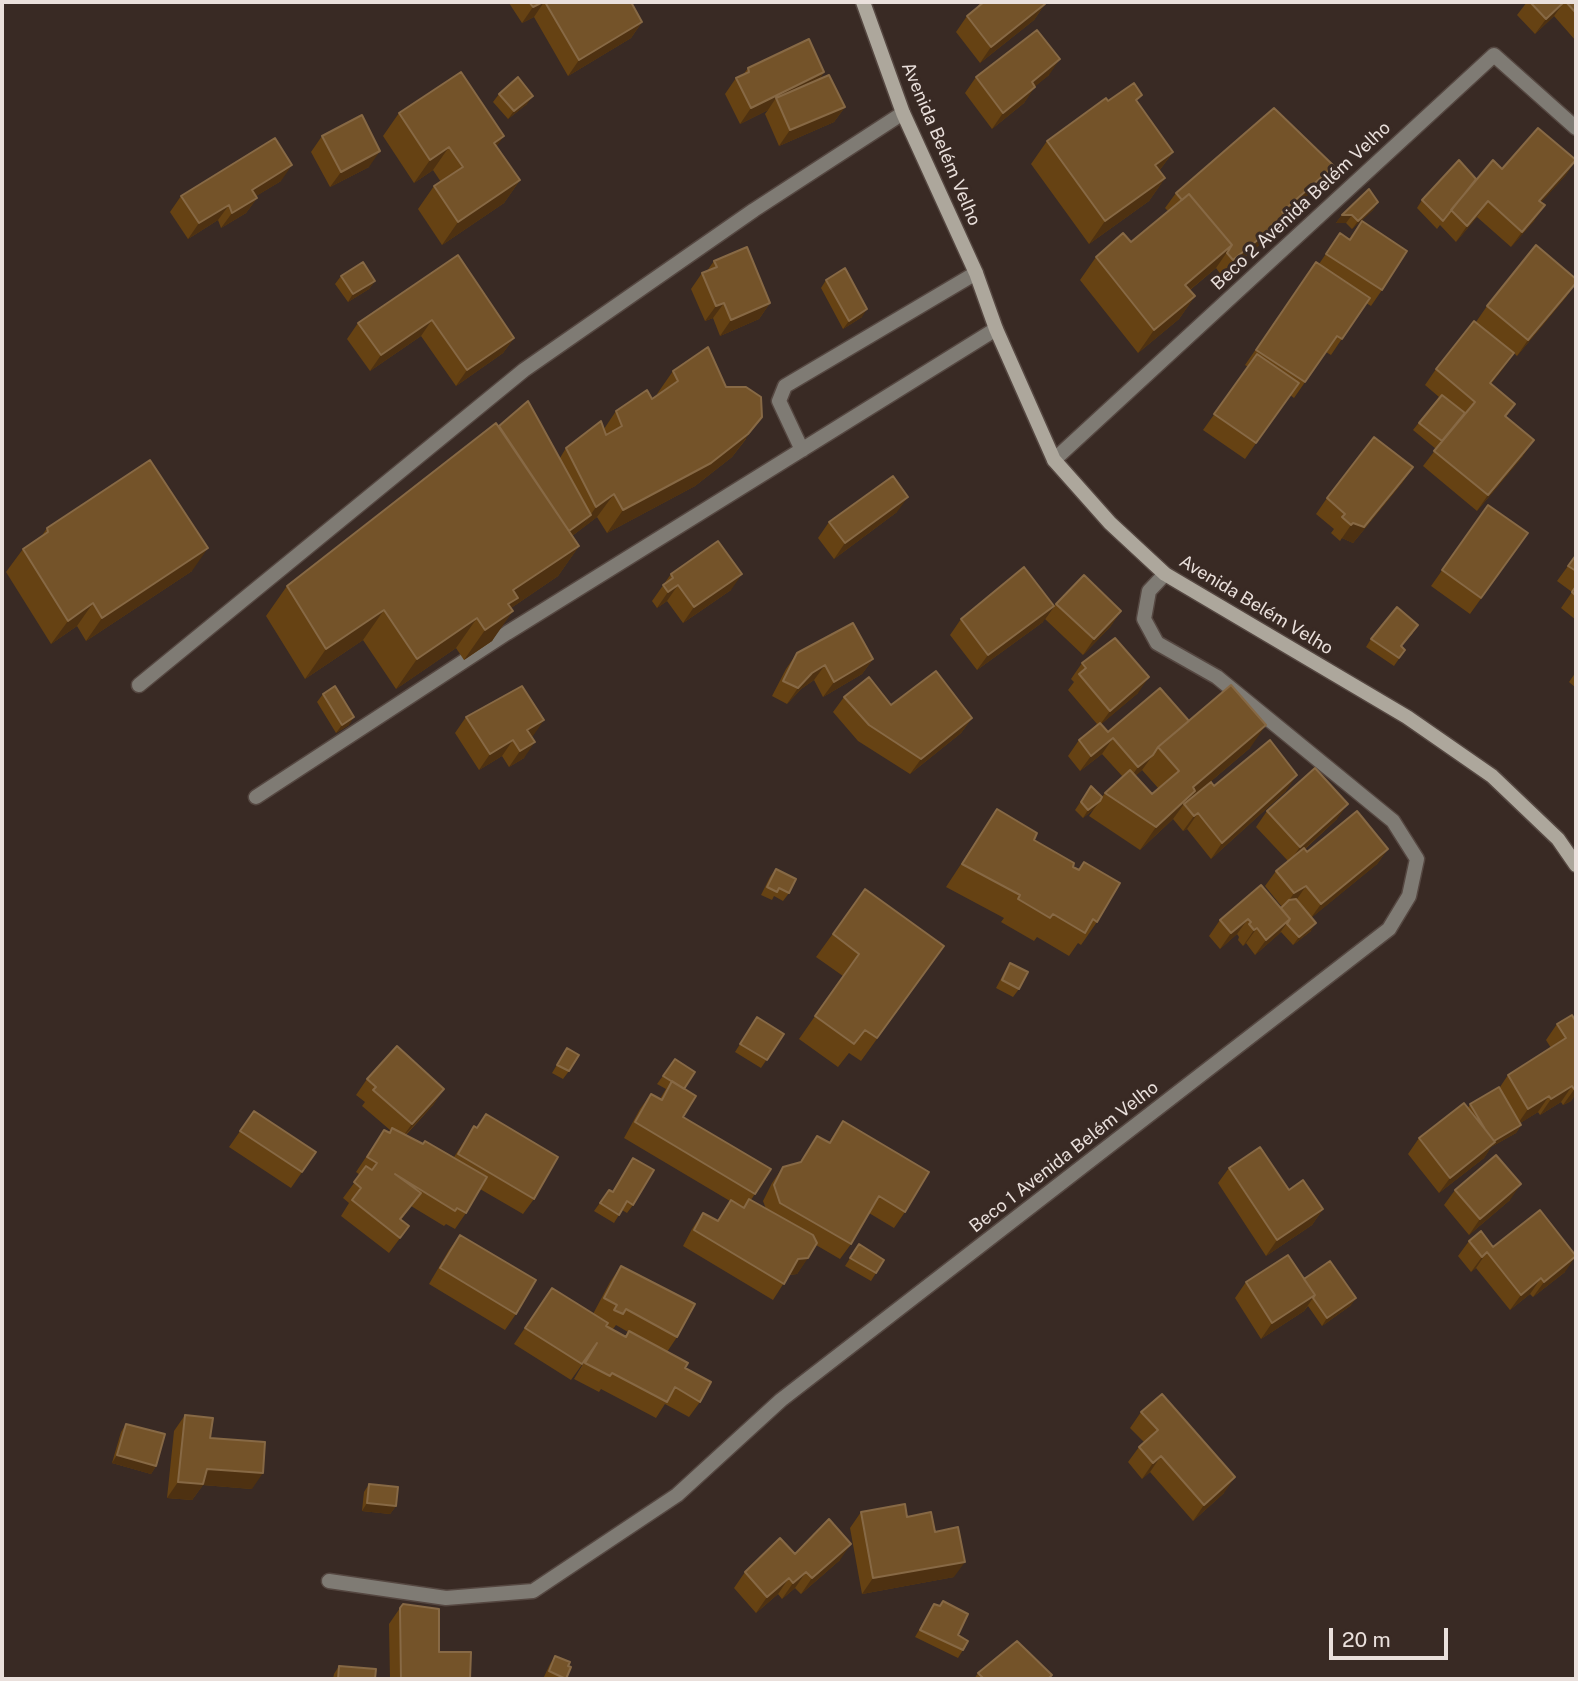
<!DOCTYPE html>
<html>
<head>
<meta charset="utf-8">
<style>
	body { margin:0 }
	#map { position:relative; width:1578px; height:1681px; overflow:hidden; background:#392a24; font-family:"Public Sans",sans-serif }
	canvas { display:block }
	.frame { position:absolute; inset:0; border:4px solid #eae0dc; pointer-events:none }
	.scale { position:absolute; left:1329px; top:1628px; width:119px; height:32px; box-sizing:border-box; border:4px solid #eae0dc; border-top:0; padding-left:9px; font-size:21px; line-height:24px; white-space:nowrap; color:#eae0dc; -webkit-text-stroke:5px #392a24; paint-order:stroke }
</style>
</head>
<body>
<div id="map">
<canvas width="1578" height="1681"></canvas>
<div class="frame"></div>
<div class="scale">20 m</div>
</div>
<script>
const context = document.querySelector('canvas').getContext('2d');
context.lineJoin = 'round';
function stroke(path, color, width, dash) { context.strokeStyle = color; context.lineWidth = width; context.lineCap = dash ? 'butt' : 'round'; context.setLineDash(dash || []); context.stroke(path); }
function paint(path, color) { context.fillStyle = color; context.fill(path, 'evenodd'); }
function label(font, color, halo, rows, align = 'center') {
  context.font = font + ' "Public Sans",sans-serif'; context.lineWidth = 6; context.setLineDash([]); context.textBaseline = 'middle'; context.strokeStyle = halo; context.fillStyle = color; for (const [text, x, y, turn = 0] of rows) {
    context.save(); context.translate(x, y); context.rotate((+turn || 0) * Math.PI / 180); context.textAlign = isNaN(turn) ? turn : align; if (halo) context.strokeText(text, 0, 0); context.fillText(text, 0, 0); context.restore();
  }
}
const lane = new Path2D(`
	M802,450L779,401L785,386L976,273
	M1054,460L1494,55L1576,128
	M256,797L507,633L996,329`);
const street = new Path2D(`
	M139,685L524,370L754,210L903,113
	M329,1581L446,1598L533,1591L677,1495L781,1400L1389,929L1409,896L1417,859L1393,821L1217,677L1157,643L1144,619L1149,591L1165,574`);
const secondary = new Path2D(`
	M863,2L903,113L976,273L996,329L1054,460L1110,523L1165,574L1407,717L1492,776L1558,839L1576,865`);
const wall = new Path2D(`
	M510,2H631L642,22L631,38L568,76L534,17L522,23L509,3Z
	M981,2H1043L1045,4L1034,20L980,63L956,32L967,16L974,11Z
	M1527,2H1576V41L1554,16L1535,34L1517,15Z
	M748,68L824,72L819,80L845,107L834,122L779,146L765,114L768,110L740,124L725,94L736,78L743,75Z
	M1049,75L1035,86L1024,103L992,129L965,93L976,77Z
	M499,94L527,104L508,119L493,102Z
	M1108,101L1137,102L1173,152L1159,171L1165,178L1149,201L1089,244L1031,164L1047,141Z
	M399,113L497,147L520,180L504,203L442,245L418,209L434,186L441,182L433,170L414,183L383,136Z
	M322,136L369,167L330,187L311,152Z
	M1576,160L1565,176L1541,202L1534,221L1511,247L1477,217L1456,242L1440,225L1437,229L1417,208L1422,200L1502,169Z
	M281,181L256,196L257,198L246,213L221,228L218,220L188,239L170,212L181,196Z
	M1323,182L1284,215L1286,217L1275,232L1222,276L1216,268L1190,290L1195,296L1179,319L1138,353L1080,280L1096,257L1131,242L1168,211L1165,208L1176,193Z
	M1378,202L1373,210L1352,229L1346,223H1336L1342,215Z
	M1362,221L1382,290L1371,306L1366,303L1331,355L1326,352L1294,398L1290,395L1245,459L1203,430L1248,367L1245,365L1305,278L1319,264L1340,233L1349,239Z
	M458,255L514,338L503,353L456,386L421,336L370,371L347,339L358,323Z
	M714,261L770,303L759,319L720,336L713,318L705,321L691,289L702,273L707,271Z
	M341,276L375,281L369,289L348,302L335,284Z
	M826,280L862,317L843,329L821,288Z
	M1567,296L1517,356L1514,353L1491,384L1515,404L1506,417L1523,456L1477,511L1423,466L1436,449L1413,430L1439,397L1425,385L1436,369L1504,345L1476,322L1487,306Z
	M673,371L746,439L732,457L695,486L607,533L597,517L572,536L579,546L558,576L511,608L492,641L464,660L456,648L396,689L363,640L305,679L266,616L287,586L499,426L560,458L566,448L604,429L616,411L652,399L658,395L657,394Z
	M1413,467L1402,483L1353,543L1342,538L1340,541L1331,533L1334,529L1316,514L1327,498Z
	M1488,505L1528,533L1470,614L1431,586Z
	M897,512L834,559L818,538L829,522Z
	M47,528L192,571L86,641L77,626L51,644L6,572L23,549L41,537Z
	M1576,555V620L1561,608L1572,592L1557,581Z
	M671,574L731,590L683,623L667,601L657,608L652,601Z
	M1056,604L1121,611L1110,627L1083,655L1045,619Z
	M961,619L1043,622L977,670L950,635Z
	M1413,633L1401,646L1405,650L1394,666L1366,647L1371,639Z
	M797,653L873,659L862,674L823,697L814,680L801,689L787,704L772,696L786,669Z
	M1082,663L1138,693L1101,724L1108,732L1189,721L1250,748L1190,799L1214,786L1286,791L1211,859L1187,829L1183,831L1173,819L1140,850L1089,816L1094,809L1083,818L1075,810L1091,786L1102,797L1105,793L1123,777L1102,754L1080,771L1068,756L1079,740L1097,724L1068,690L1074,682L1071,679ZM1142,770L1159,789L1152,794L1135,776Z
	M1576,672V688L1569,682Z
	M323,694L349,725L336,733L317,702Z
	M844,697L891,705L972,718L961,733L910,774L858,741L833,712Z
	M466,717L544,720L531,736L524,758L509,767L502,756L479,770L455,733Z
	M997,809L1034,840L1073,867L1097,922L1081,945L1078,943L1069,956L1037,937L1034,941L1001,922L1004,918L946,887Z
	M1267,811L1337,819L1305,849L1307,852L1388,849L1377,864L1312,917L1311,931L1293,945L1281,932L1255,955L1246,943L1243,946L1238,940L1239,937L1237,934L1220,949L1209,936L1220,920L1281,908L1282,907L1265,886L1276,871L1288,861L1256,827Z
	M776,869L789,893L783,901L774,896L772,900L761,895L770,877Z
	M865,889L944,946L861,1061L849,1053L838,1067L799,1039L843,976L816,957Z
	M1010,963L1019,989L1013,997L996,988L1005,971Z
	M1572,1015L1576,1093L1571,1101L1563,1105L1561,1102L1540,1115L1538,1112L1520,1123L1521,1125L1516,1133L1491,1147L1484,1158L1439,1193L1408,1154L1419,1138L1468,1108L1470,1104L1500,1087L1508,1075L1551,1048L1546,1040L1557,1024Z
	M757,1017L784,1034L761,1068L735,1052Z
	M567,1048L569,1071L563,1079L552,1073Z
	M675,1059L684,1089L683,1117L771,1169L751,1200L766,1209L763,1201L772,1183L783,1167L800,1162L817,1136L829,1142L843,1121L905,1212L894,1228L869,1213L851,1244L840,1259L816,1245L797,1274L789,1275L773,1300L683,1246L692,1229L703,1213L717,1221L730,1201L624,1138L640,1109L651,1094L660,1099L666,1089L657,1084Z
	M367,1079L444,1089L433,1105L406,1135L422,1144L425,1141L454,1157L474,1126L476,1128L486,1114L534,1199L523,1214L480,1189L466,1213L455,1229L446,1224L444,1226L411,1206L401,1220L409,1226L389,1253L341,1216L349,1203L343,1198L360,1175L356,1172L384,1130L389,1132L390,1130L362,1106L365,1102L356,1095Z
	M254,1111L316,1152L291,1188L229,1147Z
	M633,1158V1205L627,1213L622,1210L614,1223L594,1211L609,1190L612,1192Z
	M1229,1168L1289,1190L1323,1209L1312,1225L1266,1256L1218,1183Z
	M1455,1190L1510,1200L1469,1235L1444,1205Z
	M460,1235L516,1314L505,1330L429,1284L449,1250Z
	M1469,1241L1493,1247L1565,1272L1533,1297L1530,1294L1510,1310L1476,1268L1471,1272L1458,1256Z
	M859,1244L876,1273L871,1281L845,1266Z
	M621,1266L677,1337L667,1352L685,1368L700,1402L689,1417L665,1404L656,1418L601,1389L599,1392L574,1379L586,1359L571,1380L514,1344L552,1288L605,1322L606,1321L593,1314L610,1282ZM616,1325L628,1332L625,1336L613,1329Z
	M1304,1279L1356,1298L1350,1306L1322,1326L1308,1306L1304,1311L1261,1339L1235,1298L1246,1282Z
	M1141,1412L1224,1493L1193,1521L1150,1472L1142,1479L1128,1462L1139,1447L1144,1442L1130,1428Z
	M185,1415L210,1438L252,1489L203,1485L192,1500L167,1498L174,1431Z
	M126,1424L156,1466L151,1474L112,1463L121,1432Z
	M369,1484L396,1506L390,1514L362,1511L364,1492Z
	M861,1512L907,1517L935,1532L954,1577L862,1594L850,1528Z
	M795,1554L840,1560L801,1594L795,1588L782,1599L778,1594L756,1613L734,1588L745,1572Z
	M943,1601L958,1635L963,1650L958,1658L915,1637L934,1604L939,1606Z
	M400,1608L439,1652L470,1679H390L389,1624Z
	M555,1656L568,1666L571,1667L566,1679H543L550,1664Z
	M339,1666L375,1679H333L334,1674Z
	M978,1673L1052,1675L1049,1679H974Z`);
const shadedWall = new Path2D(`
	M544,2L534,17L522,23L533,7Z
	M1564,2L1554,16L1535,34L1546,19Z
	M1045,4L1034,20L980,63L991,47Z
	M642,22L631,38L568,76L579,60Z
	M1060,59L1049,75L1021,98L1032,82Z
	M824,72L813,88L776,98L768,110L740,124L751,108Z
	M1035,87L1024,103L992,129L1003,113Z
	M533,96L527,104L508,119L514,111Z
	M845,107L834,122L779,146L790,130Z
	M504,136L488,159L494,143Z
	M449,147L433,170L414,183L430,160Z
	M380,151L369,167L330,187L341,172Z
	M1173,152L1156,175L1155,165Z
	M1576,160L1565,176L1528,217L1539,201Z
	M292,165L281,181L241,205L252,190Z
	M1334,166L1323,182L1271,227L1282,212Z
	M1165,178L1149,201L1089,244L1105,221Z
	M520,180L504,203L442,245L458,222Z
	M257,198L246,213L221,228L232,213Z
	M1488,201L1477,217L1456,242L1467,226Z
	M1378,202L1373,210L1352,229L1358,221Z
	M229,205L218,220L188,239L199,223Z
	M1545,205L1534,221L1511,247L1522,232Z
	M1342,215H1352L1346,223H1336Z
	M1286,217L1275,232L1222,276L1233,260Z
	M1232,245L1216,268L1169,307L1185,285Z
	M375,281L369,289L348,302L353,294Z
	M1576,283L1567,296L1517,356L1528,340Z
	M1195,296L1179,319L1138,353L1154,330Z
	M724,303L713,318L705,321L716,306Z
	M770,303L759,319L720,336L731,320Z
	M867,309L862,317L843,329L849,321Z
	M432,320L421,336L370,371L381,355Z
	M514,338L503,353L456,386L467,370Z
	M1514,353L1503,369L1479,399L1490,383Z
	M762,417L732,457L695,486L607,533L623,510Z
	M1534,440L1523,456L1477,511L1488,495Z
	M1413,467L1402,483L1353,543L1342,538L1340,541L1351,525Z
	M614,494L597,517L580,530L596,507Z
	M908,497L897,512L834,559L845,543Z
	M591,515L580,530L545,555L556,540Z
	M579,546L558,576L511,608L513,611L492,641L464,660L513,590Z
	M208,548L192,571L86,641L102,618Z
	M742,574L731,590L683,623L694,607Z
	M678,585L667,601L657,608L668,592Z
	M93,603L77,626L51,644L68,621Z
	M1054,606L1043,622L977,670L988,655Z
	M384,610L363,640L305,679L326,649Z
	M1121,611L1110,627L1083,655L1094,639Z
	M477,618L456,648L396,689L417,659Z
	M873,659L862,674L823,697L834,682Z
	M825,665L814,680L801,689L787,704L798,688L812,673Z
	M1149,677L1138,693L1099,726L1110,711Z
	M354,717L349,725L336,733L342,725Z
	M972,718L961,733L910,774L921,759Z
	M544,720L533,736L516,746L527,730Z
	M1266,725L1250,748L1191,798L1186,805L1184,804L1173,819L1140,850L1156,827L1193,787Z
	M1113,738L1102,754L1080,771L1091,756Z
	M513,740L502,756L479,770L490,754Z
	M535,742L524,758L509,767L520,751Z
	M1153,755L1142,770L1127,783L1138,767Z
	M1297,775L1286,791L1211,859L1222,843Z
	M1100,801L1094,809L1083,818L1088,810Z
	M1348,804L1337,819L1289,863L1300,847Z
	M1198,813L1187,829L1183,831L1194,816Z
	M1388,849L1377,864L1310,919L1321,904Z
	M1306,886L1295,902L1284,908L1294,893Z
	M1248,919L1237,934L1220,949L1231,933Z
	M1290,919L1279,934L1255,955L1266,940Z
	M1316,923L1311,931L1293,945L1299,937Z
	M1257,928L1246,943L1243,946L1254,930Z
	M1572,1086L1561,1102L1540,1115L1551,1099Z
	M1576,1087V1093L1571,1101L1563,1105Z
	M444,1089L433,1105L401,1139L412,1124Z
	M1549,1096L1538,1112L1517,1125L1528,1109Z
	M1521,1125L1516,1133L1491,1147L1484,1158L1439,1193L1450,1178L1492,1142Z
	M1521,1184L1510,1200L1469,1235L1480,1219Z
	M1323,1209L1312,1225L1266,1256L1277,1240Z
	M1487,1252L1476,1268L1471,1272L1482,1257Z
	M1576,1256L1565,1272L1533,1297L1544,1282Z
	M808,1258L797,1274L787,1275L798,1259Z
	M1541,1278L1530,1294L1510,1310L1521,1295Z
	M1315,1295L1304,1311L1261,1339L1272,1323Z
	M1356,1298L1350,1306L1322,1326L1327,1318Z
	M117,1455L156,1466L151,1474L112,1463Z
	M1161,1456L1150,1472L1142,1479L1153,1463Z
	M207,1469L263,1473L252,1489L203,1485L192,1500L167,1498L178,1482Z
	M1235,1477L1224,1493L1193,1521L1204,1505Z
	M367,1503L396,1506L390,1514L362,1511Z
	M851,1544L840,1560L801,1594L812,1578Z
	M965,1562L954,1577L862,1594L873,1578Z
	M806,1572L795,1588L782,1599L793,1583Z
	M789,1578L778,1594L756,1613L767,1597Z`);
const building = new Path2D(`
	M529,2H543L533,7Z
	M545,2H631L642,22L579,60Z
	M984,2H1043L1045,4L991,47L967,16Z
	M1530,2H1564L1546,19Z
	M1566,2H1576V13Z
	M1037,30L1060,59L1032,82L1035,87L1003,113L976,77Z
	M809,39L824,72L751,108L736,78L749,72L748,68Z
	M461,72L504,136L494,143L520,180L458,222L434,186L463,167L449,147L430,160L399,113Z
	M829,75L845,107L790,130L776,98Z
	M518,77L533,96L514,111L499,94Z
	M1134,83L1142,95L1136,100L1173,152L1155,165L1165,178L1105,221L1047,141L1106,98L1108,101Z
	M1274,108L1334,166L1282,212L1286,217L1233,260L1227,253L1232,245L1189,194L1182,200L1176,193Z
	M362,115L380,151L341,172L322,136Z
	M1538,128L1576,160L1539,201L1545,205L1522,232L1488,201L1467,226L1451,210L1493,160L1502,169Z
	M275,138L292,165L252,190L257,198L232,213L229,205L199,223L181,196Z
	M1459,160L1476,179L1443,221L1422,200Z
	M1369,189L1378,202L1358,221L1352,215H1342Z
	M1189,194L1232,245L1185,285L1195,296L1154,330L1096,257L1123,233L1131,242Z
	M1362,221L1407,251L1382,290L1326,254L1340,233L1350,240Z
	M1536,245L1576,279V283L1528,340L1487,306Z
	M747,247L770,303L731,320L724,303L716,306L702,273L717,267L714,261Z
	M458,255L514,338L467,370L432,320L381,355L358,323Z
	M363,262L375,281L353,294L341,276Z
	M1316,262L1370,298L1342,339L1337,336L1305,382L1256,350Z
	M845,268L867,309L849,321L826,280Z
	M1474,321L1514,353L1490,383L1515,404L1505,416L1534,440L1488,495L1434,451L1475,402L1436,369Z
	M708,347L726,387H746L761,397L762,417L748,434L711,463L623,510L614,494L596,507L566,448L601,421L606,435L622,426L616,411L647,390L652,399L678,381L673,371Z
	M1257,354L1299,383L1256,443L1214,414Z
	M1442,395L1465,413L1442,441L1419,423Z
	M528,401L591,515L569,531L499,426Z
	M496,423L579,546L513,590L518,598L508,604L513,611L485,630L477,618L417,659L384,610L326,649L287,586Z
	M1374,437L1413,467L1364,527L1353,523L1351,525L1342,517L1345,514L1327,498Z
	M150,460L208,548L102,618L93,603L68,621L23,549L48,532L47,528Z
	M893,476L908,497L845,543L829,522Z
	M1488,505L1528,533L1481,598L1442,570Z
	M718,541L742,574L694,607L678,585L668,592L663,585L673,578L671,574Z
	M1576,555V571L1568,566Z
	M1024,567L1054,606L988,655L961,619Z
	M1084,575L1121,611L1094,639L1056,604Z
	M1576,586V596L1572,592Z
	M1397,607L1418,625L1401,646L1405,650L1399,658L1371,639Z
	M853,623L873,659L834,682L825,665L812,673L798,688L783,681L797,653Z
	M1115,638L1149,677L1110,711L1079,674L1086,668L1082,663Z
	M936,671L972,718L921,759L869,725L844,697L869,677L891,705Z
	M1231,685L1266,725L1193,787L1195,791L1156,827L1105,793L1130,770L1152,794L1179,771L1158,747Z
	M335,686L354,717L342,725L323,694Z
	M522,686L544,720L527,730L535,742L520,751L513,740L490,754L466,717Z
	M1160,688L1189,721L1158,747L1153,755L1138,767L1113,738L1091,756L1079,740L1100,723L1108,732Z
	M1270,740L1297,775L1222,843L1198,813L1194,816L1184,804L1211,782L1214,786Z
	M1315,768L1348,804L1300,847L1267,811Z
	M1091,786L1102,797L1100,801L1088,810L1081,802Z
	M997,809L1037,833L1034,840L1074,863L1073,867L1079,870L1084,862L1120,883L1097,922L1093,919L1085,933L1053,914L1050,918L1018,899L1020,895L962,864Z
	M1357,811L1388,849L1321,904L1306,886L1294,893L1276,871L1304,848L1307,852Z
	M776,869L796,879L789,893L779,888L777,892L767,887Z
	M1261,885L1290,919L1266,940L1257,928L1254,930L1249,924L1251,922L1248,919L1231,933L1220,920Z
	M865,889L944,946L877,1038L865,1030L854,1044L815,1016L859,954L833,934Z
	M1296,899L1316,923L1299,937L1287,924L1290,919L1281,908L1289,900Z
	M1010,963L1028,972L1019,989L1002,980Z
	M1572,1015L1576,1022V1088L1574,1089L1572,1086L1551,1099L1549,1096L1528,1109L1508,1075L1566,1038L1557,1024Z
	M757,1017L784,1034L767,1060L740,1044Z
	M397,1046L444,1089L412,1124L373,1090L376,1087L367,1079Z
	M567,1048L579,1055L569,1071L557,1065Z
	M675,1059L695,1072L684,1089L663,1076Z
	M672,1081L696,1096L683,1117L771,1169L755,1194L635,1122L651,1094L662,1100Z
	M1499,1087L1521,1125L1494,1141L1485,1129L1470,1104Z
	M1464,1103L1495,1142L1450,1178L1419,1138Z
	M254,1111L316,1152L302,1172L240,1131Z
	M486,1114L558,1157L534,1199L458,1154L474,1126L477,1128Z
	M843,1121L929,1172L905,1212L879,1196L851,1244L780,1203L774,1185L783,1167L801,1162L817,1136L830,1143Z
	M392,1128L423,1144L425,1141L487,1177L466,1213L457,1208L455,1211L395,1174L421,1193L400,1219L409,1226L400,1238L352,1200L361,1188L354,1182L366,1166L372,1170L377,1163L367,1157L384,1130L390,1133Z
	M1260,1147L1289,1190L1303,1180L1323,1209L1277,1240L1229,1168Z
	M1496,1155L1521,1184L1480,1219L1455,1190Z
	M633,1158L654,1170L633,1205L627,1201L619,1215L600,1203L609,1190L613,1192Z
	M749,1199L813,1235L817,1243L808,1258L798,1259L784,1284L694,1230L703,1213L718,1221L731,1200L744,1208Z
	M1540,1210L1576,1256L1544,1282L1541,1278L1521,1295L1487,1252L1482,1257L1469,1241L1481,1231L1493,1247Z
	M460,1235L536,1280L516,1314L440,1268Z
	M859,1244L884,1260L876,1273L850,1258Z
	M1288,1255L1315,1295L1272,1323L1246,1282Z
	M1330,1261L1356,1298L1327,1318L1313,1298L1315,1295L1304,1279Z
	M621,1266L695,1304L677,1337L626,1309L623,1314L614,1310L617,1305L604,1298Z
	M552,1288L608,1323L606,1326L626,1337L629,1331L688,1363L685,1368L711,1382L700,1402L675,1387L667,1402L612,1373L610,1376L585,1363L597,1343L582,1364L525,1328Z
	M1162,1394L1235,1477L1204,1505L1161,1456L1153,1463L1139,1447L1158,1430L1141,1412Z
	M185,1415L213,1418L210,1438L265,1442L263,1473L207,1469L203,1484L178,1482Z
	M126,1424L165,1434L156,1466L117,1455Z
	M369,1484L398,1487L396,1506L367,1503Z
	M905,1504L907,1517L931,1512L935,1532L958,1527L965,1562L873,1578L861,1512Z
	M829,1519L851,1544L812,1578L806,1572L793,1583L789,1578L767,1597L745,1572L780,1538L795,1554Z
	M943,1601L968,1614L958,1635L968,1641L963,1650L920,1630L934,1604L940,1606Z
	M403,1604L439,1609V1652H471L470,1679H401L400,1608Z
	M1017,1641L1052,1675L1048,1679H984L978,1673Z
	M555,1656L570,1662L568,1666L571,1667L566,1679L549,1671Z
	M339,1666L376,1669L375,1679H338Z`);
const streetNames = [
	["Avenida Belém Velho",941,144,67],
	["Beco 2 Avenida Belém Velho",1301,206,-43],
	["Avenida Belém Velho",1256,605,31],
	["Beco 1 Avenida Belém Velho",1064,1157,-38]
];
stroke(lane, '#554741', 17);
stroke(street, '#554741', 17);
stroke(secondary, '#554741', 17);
stroke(lane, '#7f7b74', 14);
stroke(street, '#7f7b74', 14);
stroke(secondary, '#ada79c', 14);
paint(wall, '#664213');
paint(shadedWall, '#4e3111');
paint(building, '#745329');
stroke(building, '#876945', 2);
label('18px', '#eae0dc', '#392a24', streetNames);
</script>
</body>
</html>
